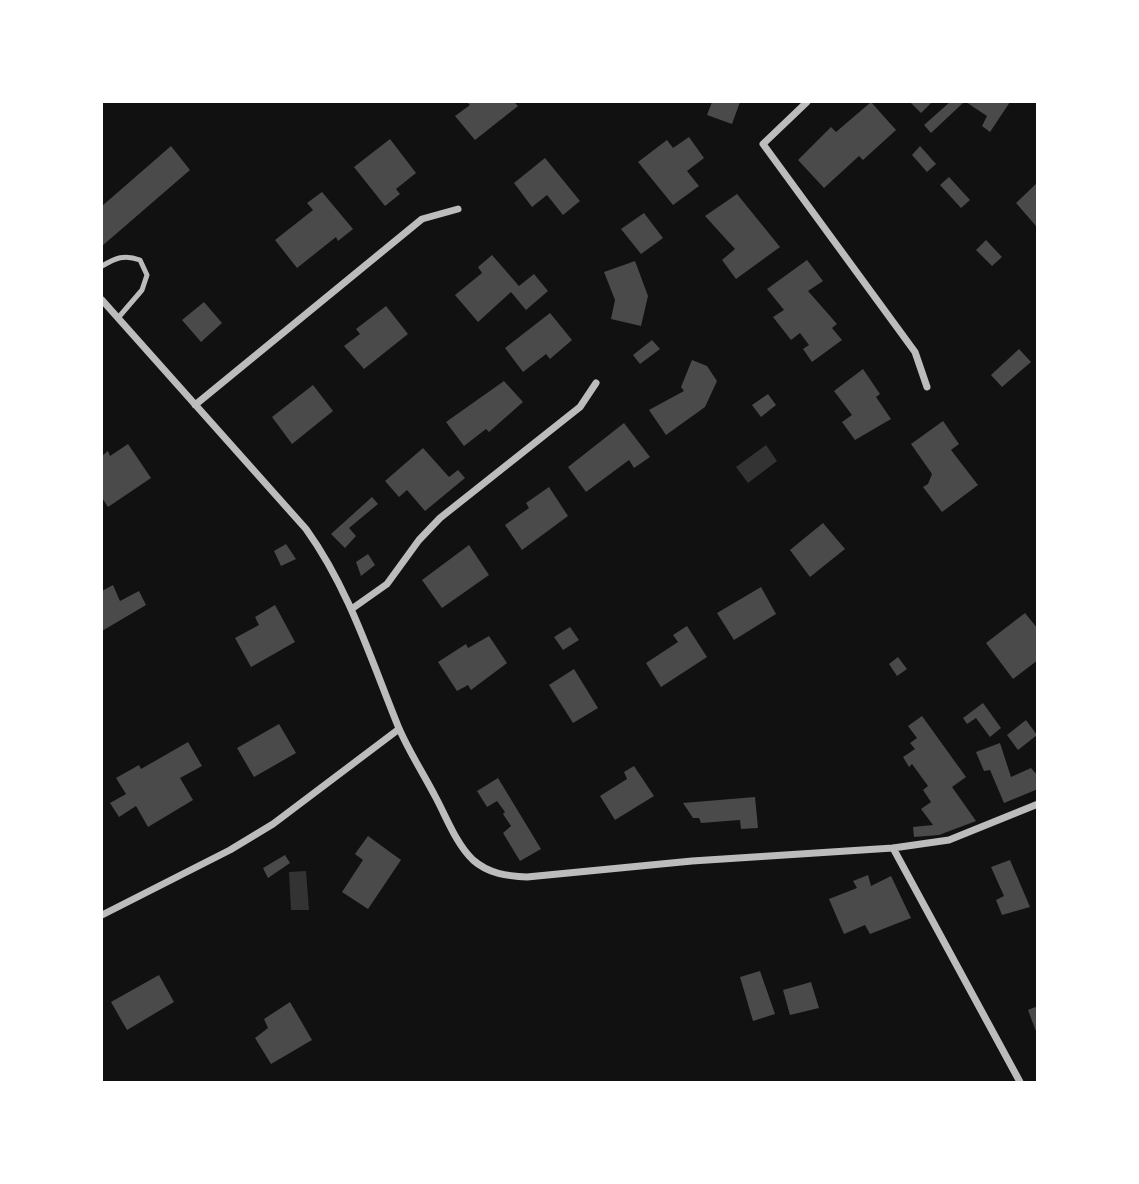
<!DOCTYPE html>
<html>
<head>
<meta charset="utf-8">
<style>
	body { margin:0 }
	#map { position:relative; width:1139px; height:1184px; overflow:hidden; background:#111; font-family:Raleway,sans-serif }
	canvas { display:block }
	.frame { position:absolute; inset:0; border:103px solid #fff; pointer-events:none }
</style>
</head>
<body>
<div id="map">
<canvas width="1139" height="1184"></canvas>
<div class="frame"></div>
</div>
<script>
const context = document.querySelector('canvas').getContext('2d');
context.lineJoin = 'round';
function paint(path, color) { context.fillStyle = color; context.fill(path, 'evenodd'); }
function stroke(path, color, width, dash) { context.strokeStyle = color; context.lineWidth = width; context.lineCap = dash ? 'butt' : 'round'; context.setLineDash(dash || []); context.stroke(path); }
const water = new Path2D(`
	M766,445L777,461L748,483L736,467Z
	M306,871L309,910H291L289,872Z`);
const building = new Path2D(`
	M467,102H514L518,106L475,140L455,116L470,105Z
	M712,102H740L732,124L707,115Z
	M871,102L896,130L863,160L859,156L824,188L798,160L831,127L836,132Z
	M910,102H932L921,113Z
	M950,102H964L931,133L924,125Z
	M966,102H1010L990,132L982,126L987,116Z
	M689,137L704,158L687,171L699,186L673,205L638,162L667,140L673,148Z
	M390,139L416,173L396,189L400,194L385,206L354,167Z
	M171,146L190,170L102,246V206Z
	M920,146L936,164L927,172L912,155Z
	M545,158L580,201L563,215L547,195L532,207L514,183Z
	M949,177L970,200L961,208L940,185Z
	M1038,182V225L1036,226L1016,203Z
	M322,192L353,229L338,241L336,237L297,268L275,240L313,210L307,203Z
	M737,194L780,247L736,279L722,260L735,249L705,216Z
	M644,213L663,238L641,254L621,229Z
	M986,240L1002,257L992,266L976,250Z
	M492,255L519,286L534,274L548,291L526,310L511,292L478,322L455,295L482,273L478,267Z
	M807,260L823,281L808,291L837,324L832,328L842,340L812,362L803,349L809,345L800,333L791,340L773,317L784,310L767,289Z
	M635,261L648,296L641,326L611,319L615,300L604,272Z
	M204,302L222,323L201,342L182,320Z
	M386,306L408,334L364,369L344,346L360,334L356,329Z
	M550,313L572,340L550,359L546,354L523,372L505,348Z
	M652,340L660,349L640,364L633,355Z
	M1019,349L1031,362L1002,387L991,375Z
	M692,360L707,366L717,381L705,407L666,435L649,410L684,391L681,387Z
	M863,369L880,394L876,397L891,419L855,440L842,422L852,415L834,391Z
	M504,381L523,402L489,432L486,429L464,446L446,422Z
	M313,385L333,411L292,444L272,417Z
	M768,394L776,405L761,417L752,405Z
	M943,421L959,444L951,450L978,485L942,512L923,487L928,484L932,474L911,444Z
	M624,423L650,457L634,468L629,460L586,492L568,467Z
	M128,444L151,478L108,507L102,498V456L108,451L110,456Z
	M423,448L449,477L458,470L465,478L425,511L407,490L399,497L385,481Z
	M549,487L568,516L522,550L505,525L529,508L526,503Z
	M372,497L378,504L349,528L356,536L345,548L331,534Z
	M823,523L845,549L810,577L790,550Z
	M286,544L296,559L281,566L274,551Z
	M469,545L489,575L442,608L422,580Z
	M368,554L375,565L361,576L356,562Z
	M113,585L120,601L139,591L146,605L102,631V591Z
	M761,587L776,614L734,640L717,613Z
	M275,605L295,642L251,667L235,638L259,625L255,617Z
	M1025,613L1038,629V660L1013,679L986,643Z
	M687,626L707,657L661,687L646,663L678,642L673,635Z
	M570,627L579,640L563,650L554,637Z
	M489,636L507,663L471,690L468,685L457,691L438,662L466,644L468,648Z
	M898,657L907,669L897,676L889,664Z
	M574,669L598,708L573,723L549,685Z
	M983,703L1001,728L990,737L976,718L967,724L963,718Z
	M922,716L966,777L952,787L976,821L939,835L914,837L913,827L933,825L921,809L931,802L923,790L928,786L912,764L909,767L903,757L915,749L910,743L917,738L908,726Z
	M1026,720L1037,735L1018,750L1007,735Z
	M279,724L296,753L254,777L237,748Z
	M188,742L202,766L180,778L193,800L148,827L136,806L119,817L110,803L126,794L116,778L139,765L141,769Z
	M1000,743L1011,777L1031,768L1038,776V789L1004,803L990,770L984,771L976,752Z
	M634,766L654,796L615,820L600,796L627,779L624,772Z
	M498,778L541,849L520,861L503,833L511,826L503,814L505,812L497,801L487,807L477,791Z
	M755,797L758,828L741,829L740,820L701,823L699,818H693L683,803Z
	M368,836L401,860L368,909L342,892L363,860L355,854Z
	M285,855L290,863L268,878L263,868Z
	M1010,860L1030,907L1002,915L996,900L1004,896L991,867Z
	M868,875L871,886L891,876L911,918L870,934L865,925L844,934L829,899L857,888L853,881Z
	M760,971L775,1014L753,1021L740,977Z
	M159,975L174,1002L127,1030L111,1002Z
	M811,982L819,1008L790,1015L783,990Z
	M290,1002L312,1040L271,1064L255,1038L268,1028L264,1019Z
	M1038,1006V1034H1037L1028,1010Z`);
const service = new Path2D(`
	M102,266C116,258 124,254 140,260L147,275L142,290L118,318`);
const minor = new Path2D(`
	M807,102L763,144L915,352L927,387
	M102,300L306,529C349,589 370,657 398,726C408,750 423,773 435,796C446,816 456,844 473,860C489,874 507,876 527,877L692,861L893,848L949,840L1038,804
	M195,405L422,219L458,209
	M353,608L387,584L419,540L440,518L580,407L596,383
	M893,848L1020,1082
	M102,915L230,850L273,824L399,729`);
paint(water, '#333');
paint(building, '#4a4a4a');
stroke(service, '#bcbcbc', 5);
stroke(minor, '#bcbcbc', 7);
</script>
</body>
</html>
